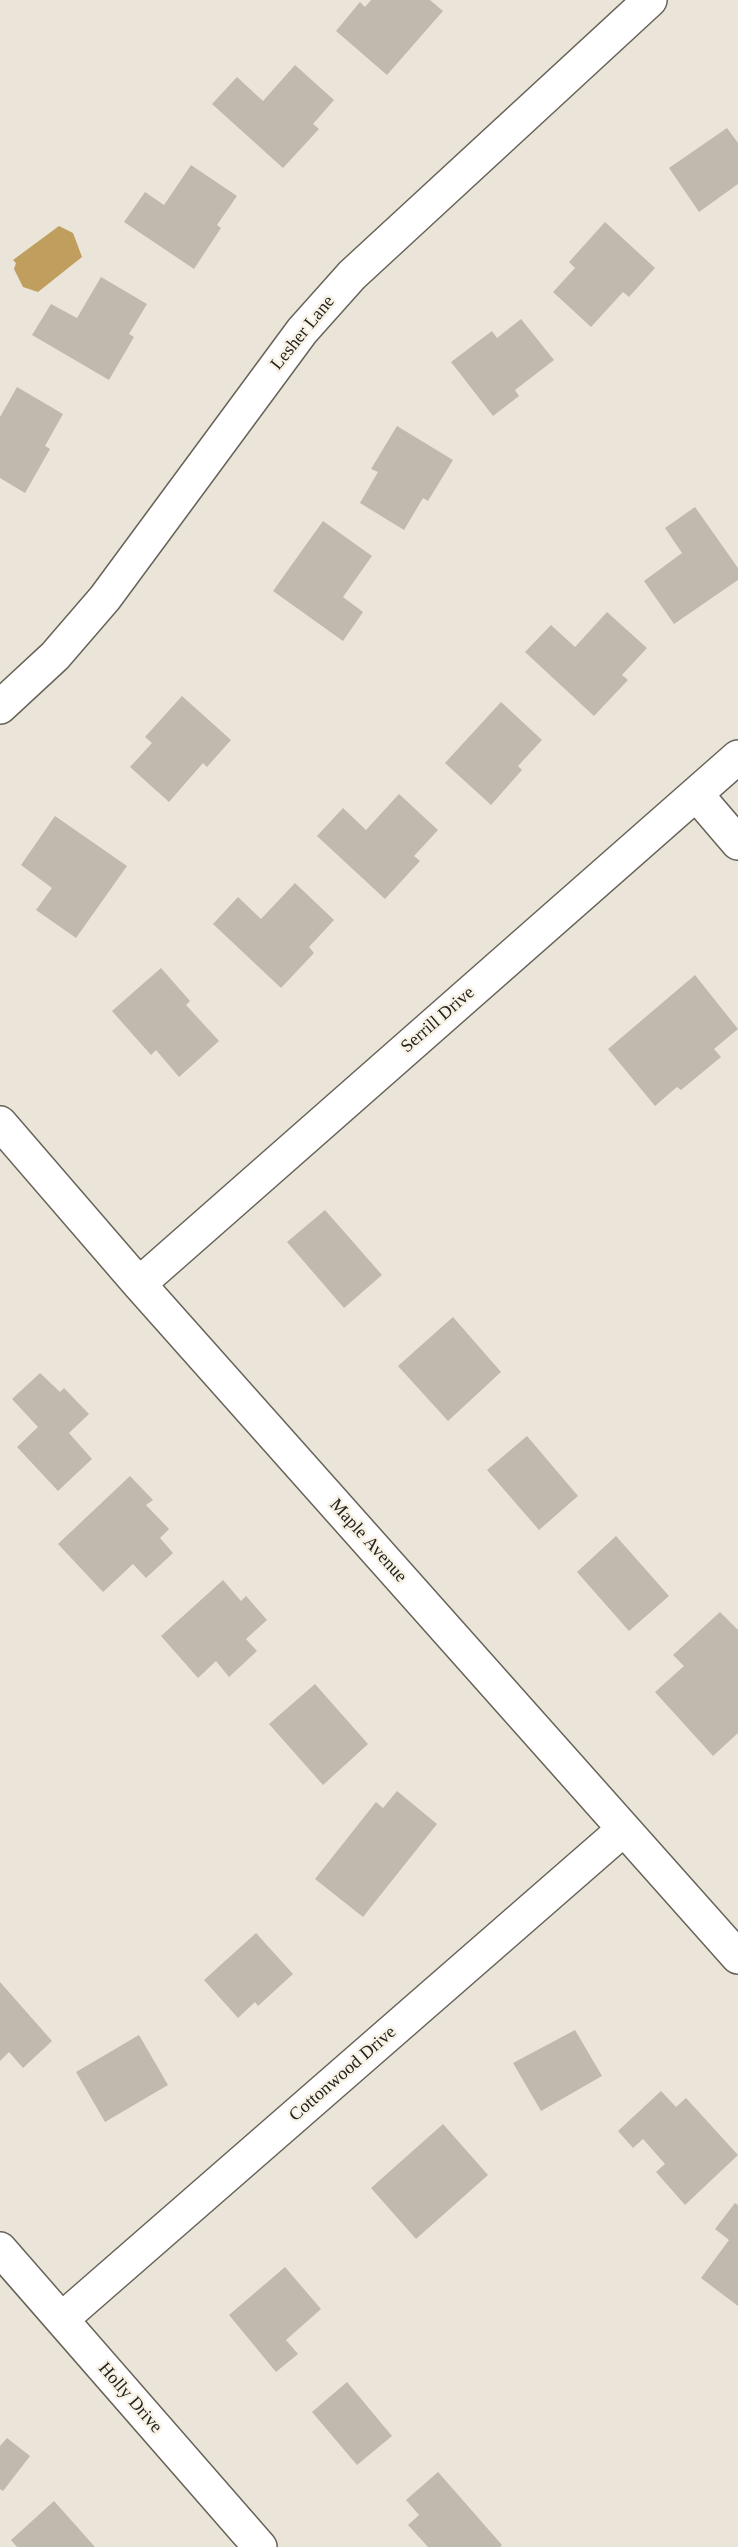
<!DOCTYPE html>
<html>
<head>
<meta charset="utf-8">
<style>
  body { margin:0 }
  canvas { display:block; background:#ebe4d9 }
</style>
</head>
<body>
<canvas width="738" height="2547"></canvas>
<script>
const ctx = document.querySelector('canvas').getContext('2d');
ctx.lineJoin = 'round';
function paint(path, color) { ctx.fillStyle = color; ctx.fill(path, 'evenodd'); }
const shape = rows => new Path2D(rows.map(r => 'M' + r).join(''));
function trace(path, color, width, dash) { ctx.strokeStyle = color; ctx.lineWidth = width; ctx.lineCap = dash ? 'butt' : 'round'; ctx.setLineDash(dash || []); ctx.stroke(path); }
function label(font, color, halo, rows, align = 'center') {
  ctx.font = font + ' Georgia,serif'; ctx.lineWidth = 5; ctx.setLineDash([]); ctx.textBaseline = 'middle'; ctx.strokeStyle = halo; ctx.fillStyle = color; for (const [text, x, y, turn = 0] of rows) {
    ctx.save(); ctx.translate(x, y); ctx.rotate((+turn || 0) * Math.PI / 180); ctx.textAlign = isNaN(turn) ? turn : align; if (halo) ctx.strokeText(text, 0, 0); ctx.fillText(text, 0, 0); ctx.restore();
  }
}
const water = shape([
  [59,226,73,233,82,257,38,292,23,287,14,269,16,263,13,260]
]);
const building = shape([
  [371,0,430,0,443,11,387,75,336,31,360,2,365,7],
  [295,65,334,100,313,124,319,129,283,168,212,104,237,77,263,101],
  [727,128,738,143,738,184,699,212,669,168],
  [191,165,237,196,217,225,221,228,194,269,124,222,145,192,164,205],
  [605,222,655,268,629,297,623,292,591,327,553,292,575,268,569,262],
  [101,277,147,304,129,334,134,337,109,380,32,335,51,304,77,318],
  [521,319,554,360,515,390,519,396,493,416,451,362,492,331,497,338],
  [17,387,63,414,45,446,50,449,25,493,0,478,0,417],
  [397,426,453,460,428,501,423,498,404,530,360,503,378,472,371,469],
  [695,507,738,568,738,580,674,624,644,581,682,553,665,528],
  [323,521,372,556,343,597,363,612,343,641,273,591],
  [607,612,647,648,622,675,628,680,594,716,525,652,551,625,575,647],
  [182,696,231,740,207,767,203,763,169,802,130,767,152,743,145,737],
  [501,702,542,740,518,766,522,770,491,805,445,763],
  [399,794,438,830,414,856,420,861,385,899,317,836,343,808,366,830],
  [55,816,127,866,76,938,36,910,52,888,21,865],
  [295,883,334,920,309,947,314,953,281,988,213,924,238,897,261,919],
  [161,968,190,1001,186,1005,219,1041,179,1077,156,1050,151,1055,112,1011],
  [695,975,738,1029,714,1049,721,1057,681,1090,677,1087,655,1106,608,1049],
  [325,1210,382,1275,344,1308,287,1242],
  [453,1317,501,1372,448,1421,398,1366],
  [40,1373,60,1392,64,1388,89,1414,69,1433,92,1459,58,1491,17,1447,38,1427,12,1399],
  [527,1436,578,1496,539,1530,487,1470],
  [130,1476,153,1500,146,1505,169,1529,160,1538,173,1553,146,1578,133,1564,103,1592,58,1544],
  [616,1536,669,1596,629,1631,577,1572],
  [223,1580,241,1601,246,1596,267,1620,246,1639,257,1651,229,1677,216,1661,198,1678,161,1636],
  [720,1612,738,1630,738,1733,713,1756,655,1692,684,1666,673,1655],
  [315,1684,368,1744,323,1785,269,1724],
  [397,1791,437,1824,363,1917,315,1879,376,1802,383,1808],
  [256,1933,293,1974,258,2006,255,2002,238,2018,204,1980],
  [0,1982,52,2041,23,2068,9,2052,0,2061],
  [575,2030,602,2076,541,2111,513,2063],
  [139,2035,168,2085,105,2122,76,2072],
  [661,2091,676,2107,686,2098,738,2155,685,2205,656,2172,665,2164,643,2139,633,2148,618,2131],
  [443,2124,488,2175,416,2239,371,2188],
  [735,2203,738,2205,738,2306,701,2278,729,2240,715,2229],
  [285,2267,321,2309,286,2340,298,2354,276,2372,229,2315],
  [347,2382,392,2436,357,2465,312,2412],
  [7,2438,30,2456,3,2491,0,2489,0,2446],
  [438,2472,502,2545,500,2547,428,2547,408,2525,419,2515,406,2500],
  [54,2501,95,2547,17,2547,11,2540]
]);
const minor = shape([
  [0,707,55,656,105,598,302,331,352,275,650,0],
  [696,794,738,843],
  [0,1123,139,1284,738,1957],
  [139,1284,738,757],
  [0,2249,260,2547],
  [62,2319,624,1829]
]);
const streetNames = [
  ["Lesher Lane",303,333,-51],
  ["Serrill Drive",438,1020,-41],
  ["Maple Avenue",368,1541,48],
  ["Cottonwood Drive",343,2074,-41],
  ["Holly Drive",130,2398,49]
];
paint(water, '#bf9e5e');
paint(building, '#c0b9ae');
trace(minor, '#686359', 36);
trace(minor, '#fff', 33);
label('18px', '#23211c', '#f8f2e6', streetNames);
</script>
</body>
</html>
